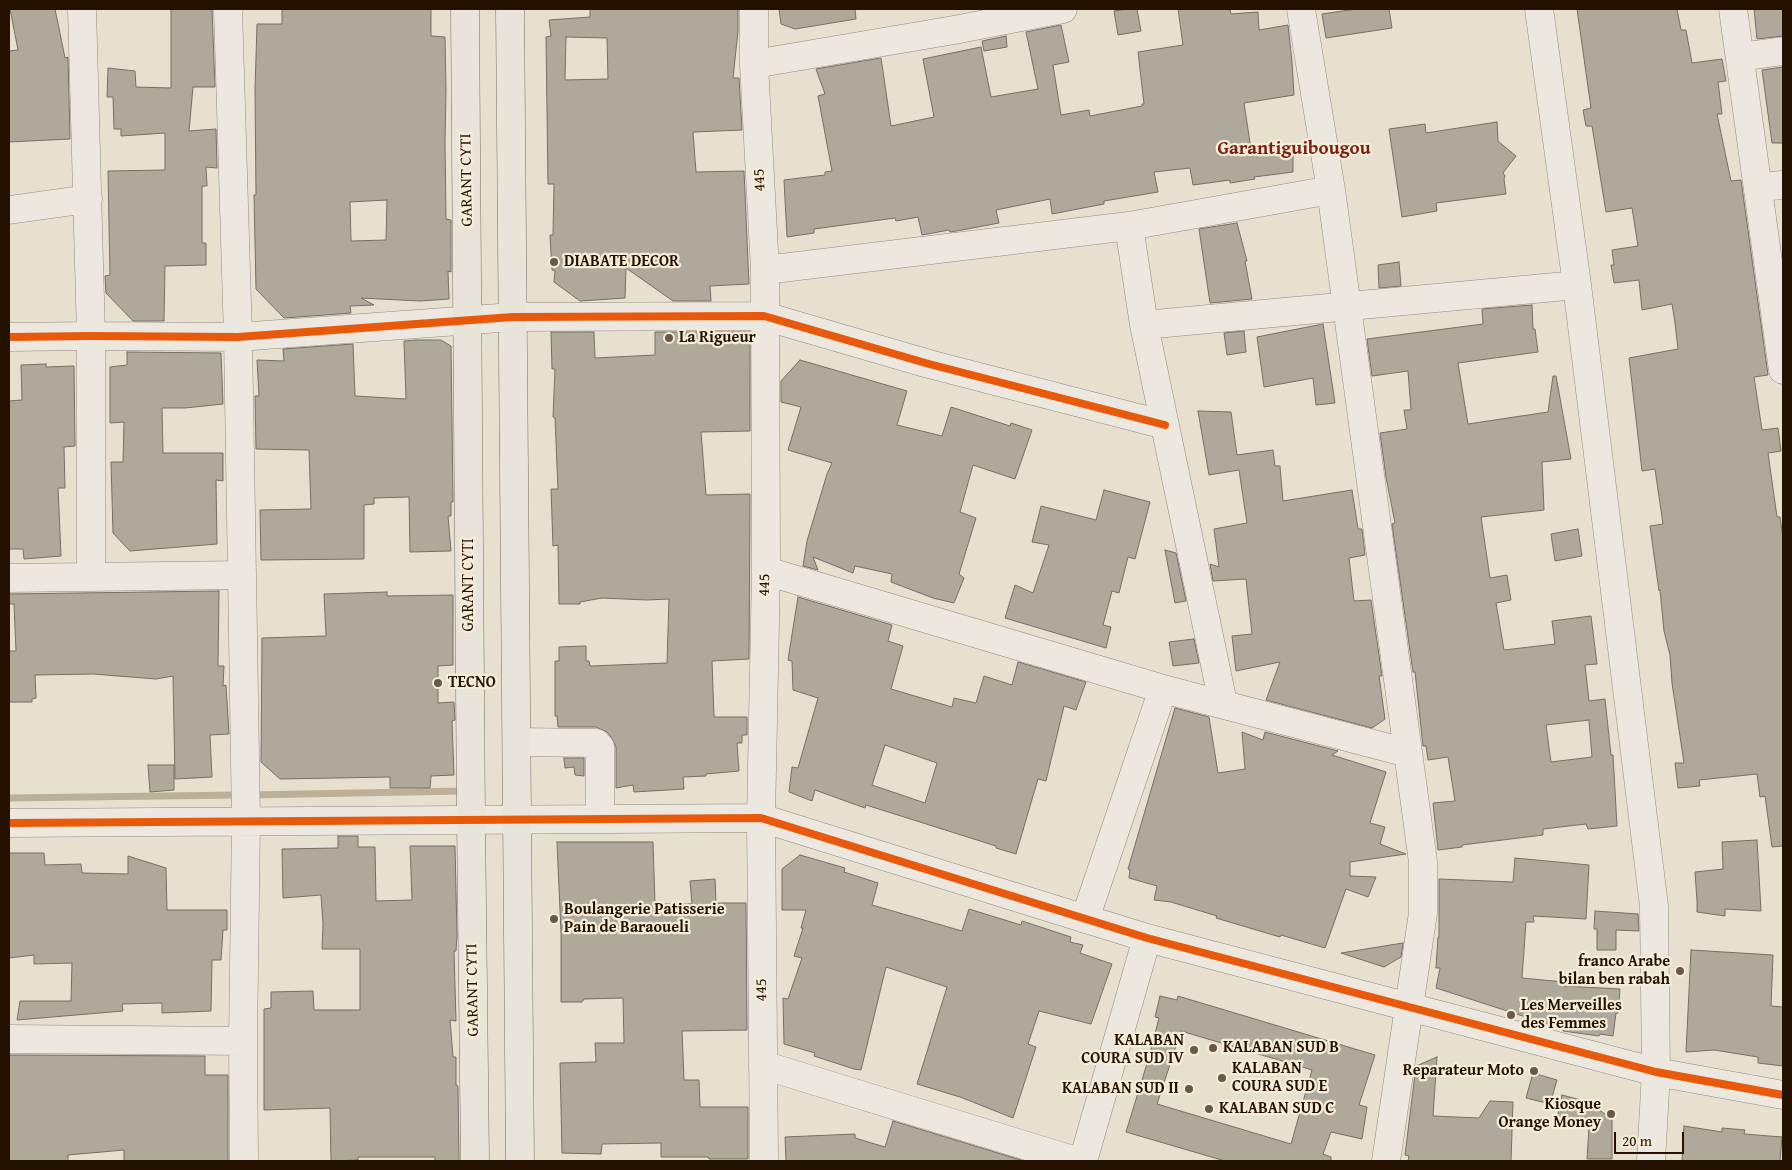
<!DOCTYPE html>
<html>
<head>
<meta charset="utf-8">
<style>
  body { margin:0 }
  #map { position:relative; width:1792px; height:1170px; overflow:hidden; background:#e7e0cf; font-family:"Gentium Book Plus",serif }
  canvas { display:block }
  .frame { position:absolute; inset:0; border:10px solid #241100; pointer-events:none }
  .scale { position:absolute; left:1614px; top:1132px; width:70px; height:22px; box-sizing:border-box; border:2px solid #241100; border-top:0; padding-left:6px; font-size:15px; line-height:18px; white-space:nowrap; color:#241100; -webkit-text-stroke:4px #f6edd9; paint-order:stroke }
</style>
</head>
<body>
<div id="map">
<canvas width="1792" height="1170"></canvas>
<div class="frame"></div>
<div class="scale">20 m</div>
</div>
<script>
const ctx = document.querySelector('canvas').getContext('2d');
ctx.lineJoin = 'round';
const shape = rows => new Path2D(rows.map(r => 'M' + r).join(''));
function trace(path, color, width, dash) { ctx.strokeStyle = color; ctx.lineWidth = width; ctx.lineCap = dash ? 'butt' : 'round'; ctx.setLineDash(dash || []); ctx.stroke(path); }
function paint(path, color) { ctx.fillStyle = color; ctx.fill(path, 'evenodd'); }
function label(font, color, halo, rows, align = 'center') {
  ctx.font = font + ' "Gentium Book Plus",serif'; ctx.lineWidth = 4.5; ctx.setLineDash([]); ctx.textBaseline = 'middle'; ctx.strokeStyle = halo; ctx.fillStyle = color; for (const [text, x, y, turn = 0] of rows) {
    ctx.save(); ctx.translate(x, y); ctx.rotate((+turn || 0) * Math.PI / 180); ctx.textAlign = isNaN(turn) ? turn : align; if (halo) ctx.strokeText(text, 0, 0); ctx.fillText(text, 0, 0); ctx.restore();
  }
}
const stream = shape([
  [250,795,462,791,462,787],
  [9,798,239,795]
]);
const building = shape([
  [10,9,55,9,65,58,68,57,70,139,9,142,9,51,18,50,10,9],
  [171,9,212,9,215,87,193,87,189,131,216,129,217,168,206,167,207,186,202,186,202,243,206,243,206,265,165,266,164,321,133,321,106,293,105,276,110,275,108,171,165,170,165,133,121,136,121,129,114,129,113,97,107,97,108,68,135,71,136,87,171,88,171,9],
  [282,9,431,9,431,36,445,37,446,90,445,142,446,219,451,220,451,272,448,271,449,299,420,301,361,298,374,305,350,306,351,313,284,318,256,289,254,195,256,195,255,89,257,24,282,24,282,9],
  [387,200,386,240,351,241,350,202,387,200],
  [590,9,738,9,738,31,733,78,739,78,742,130,693,132,696,172,744,171,749,284,710,286,711,301,673,301,626,268,625,298,580,301,554,282,555,271,552,270,550,235,553,235,554,184,548,184,546,37,551,36,549,20,590,17,590,9],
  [566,37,607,38,608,79,565,80,566,37],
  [779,9,855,9,856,19,795,29,781,24,779,9],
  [1128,9,1137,9,1141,31,1118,35,1114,11,1128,9],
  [1178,9,1230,9,1231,14,1258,12,1259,30,1288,25,1292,62,1294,95,1244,103,1252,156,1293,151,1293,172,1254,177,1255,179,1230,183,1230,180,1193,185,1190,168,1154,172,1158,192,1104,201,1104,204,1052,214,1050,199,996,210,999,223,962,230,950,232,949,230,922,235,918,217,896,221,895,218,814,229,814,233,787,237,784,180,825,175,825,172,832,171,818,96,825,94,816,69,881,58,891,126,934,117,923,59,981,47,991,97,1038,89,1026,32,1061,25,1069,62,1053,65,1061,115,1089,110,1090,116,1142,106,1142,104,1144,104,1138,52,1183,45,1178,9],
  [1356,9,1389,9,1392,28,1326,38,1322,14,1356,9],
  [1577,9,1677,9,1681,30,1686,30,1692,63,1722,59,1726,81,1718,82,1722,114,1717,114,1731,181,1741,180,1768,375,1754,377,1762,430,1778,428,1781,451,1768,453,1777,517,1780,517,1783,537,1783,846,1772,847,1765,796,1760,797,1757,774,1699,780,1700,786,1678,788,1675,763,1684,763,1672,683,1670,655,1664,631,1660,590,1659,591,1650,526,1663,524,1655,469,1642,471,1629,358,1678,349,1675,323,1672,304,1642,310,1639,280,1614,283,1611,265,1614,265,1612,250,1638,246,1632,208,1606,212,1592,126,1586,126,1583,110,1591,108,1577,9],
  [1754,9,1783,9,1783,36,1757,39,1754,9],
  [1006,36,1007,47,984,51,982,41,1006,36],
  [1783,67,1783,143,1772,143,1762,70,1783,67],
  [1497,122,1498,141,1516,156,1503,173,1505,176,1504,179,1506,194,1436,203,1437,211,1402,217,1389,129,1425,124,1426,133,1497,122],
  [1237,223,1247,261,1245,261,1252,299,1210,303,1199,229,1237,223],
  [1399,262,1401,286,1379,288,1378,265,1399,262],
  [1532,305,1533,329,1535,329,1538,352,1458,363,1468,424,1548,412,1553,376,1556,376,1571,459,1542,462,1544,510,1481,517,1490,578,1507,575,1511,600,1496,603,1504,650,1555,644,1552,621,1591,616,1597,664,1585,665,1589,701,1605,699,1611,755,1613,755,1617,826,1588,829,1586,824,1543,829,1543,835,1462,845,1462,847,1438,850,1433,803,1455,801,1448,757,1428,760,1426,746,1423,746,1415,672,1413,672,1392,524,1395,523,1386,477,1380,433,1407,429,1404,410,1411,410,1408,371,1372,376,1367,339,1483,324,1482,309,1532,305],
  [1589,720,1592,757,1551,762,1546,725,1589,720],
  [1323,324,1335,403,1316,405,1313,378,1264,387,1257,337,1323,324],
  [1244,331,1246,352,1227,355,1224,333,1244,331],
  [551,332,594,332,595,358,655,355,655,332,750,332,750,431,701,432,706,495,750,494,749,659,712,661,714,717,747,717,747,735,742,735,742,743,737,743,739,771,706,774,706,776,683,777,684,789,634,792,633,785,616,788,616,747,611,737,607,732,596,727,558,727,557,716,555,716,555,661,559,661,559,647,586,646,586,661,589,661,590,666,667,663,669,599,647,600,602,598,580,602,580,604,559,604,558,545,553,546,551,489,558,489,555,418,553,417,555,369,552,369,551,332],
  [416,340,441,340,451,346,453,502,451,502,451,516,448,516,451,551,410,552,409,497,374,498,374,504,364,505,364,559,261,560,260,510,311,509,309,450,256,449,255,396,259,396,257,360,284,361,283,349,353,344,355,396,406,399,404,341,416,340],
  [127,352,221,353,223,404,185,408,162,408,163,453,223,453,223,481,216,480,217,544,130,551,113,533,111,462,123,462,124,422,110,423,110,367,127,365,127,352],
  [800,360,907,391,897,425,942,436,951,407,1010,426,1011,423,1032,430,1015,479,973,465,960,512,976,518,959,574,964,578,954,603,933,598,891,582,892,574,855,566,853,573,813,557,818,570,803,566,807,541,827,474,832,463,788,450,801,407,781,402,781,381,800,360],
  [46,364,46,367,74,366,75,446,64,447,65,488,58,488,61,556,24,559,23,549,9,549,9,401,22,400,21,365,46,364],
  [1198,411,1231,412,1237,455,1273,450,1275,466,1280,466,1283,501,1352,490,1358,529,1362,529,1365,555,1349,558,1354,601,1371,600,1382,676,1379,676,1385,719,1372,728,1266,700,1280,662,1236,671,1232,636,1252,634,1246,579,1213,581,1210,564,1219,567,1214,529,1247,523,1239,470,1209,475,1198,411],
  [1104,490,1150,502,1135,559,1128,557,1119,593,1112,591,1103,625,1111,627,1106,648,1005,618,1015,585,1033,593,1049,545,1032,542,1041,506,1096,520,1104,490],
  [1578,529,1582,556,1555,561,1551,534,1578,529],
  [1165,550,1176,553,1186,601,1175,603,1165,550],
  [219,591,218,666,224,666,223,686,226,685,229,734,210,735,212,777,175,779,173,676,156,679,93,674,35,675,36,698,32,699,32,702,9,702,9,651,16,651,14,604,9,604,9,594,219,591],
  [387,592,387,596,453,595,453,665,438,666,438,703,454,702,455,720,452,721,454,775,431,776,430,788,390,788,390,777,280,779,261,762,262,638,326,636,324,594,387,592],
  [798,597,892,625,888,641,903,646,891,689,952,707,954,698,976,703,984,676,1012,685,1018,662,1086,682,1076,710,1064,706,1046,781,1038,779,1016,854,996,848,996,846,866,805,865,808,815,790,812,801,789,792,792,767,798,768,818,698,793,690,792,661,788,660,798,597],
  [885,745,937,763,925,803,872,785,885,745],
  [1194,639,1199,663,1173,666,1169,642,1194,639],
  [1175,708,1209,717,1218,773,1245,769,1242,732,1263,740,1265,732,1338,751,1332,755,1386,772,1370,823,1385,827,1380,844,1406,854,1350,862,1350,876,1376,877,1368,897,1346,889,1325,948,1281,935,1280,937,1216,918,1217,916,1171,902,1154,900,1157,886,1129,878,1130,870,1128,869,1175,708],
  [564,758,584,758,584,776,575,775,574,767,565,768,564,758],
  [148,765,174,765,174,790,150,792,148,765],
  [338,836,358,836,358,847,375,847,376,901,412,900,410,846,455,846,457,936,456,951,454,951,456,1021,450,1020,453,1057,456,1057,456,1085,458,1086,459,1161,435,1161,435,1157,358,1157,358,1160,331,1161,330,1108,264,1110,264,1009,271,1008,271,992,313,991,314,1010,360,1010,360,949,322,949,323,924,321,895,283,898,282,849,338,848,338,836],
  [1757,840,1761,911,1725,909,1725,916,1697,912,1697,901,1695,872,1723,869,1722,842,1757,840],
  [557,842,653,842,655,904,692,904,690,881,715,879,716,903,746,903,747,1030,682,1031,684,1080,699,1080,700,1107,748,1107,748,1159,709,1159,708,1157,661,1157,661,1143,602,1144,601,1154,562,1153,560,1063,596,1062,595,1043,624,1043,623,998,584,999,582,1002,561,1002,561,933,557,842],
  [9,853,44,853,45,865,81,864,82,873,128,874,128,856,166,868,167,910,227,910,227,930,223,930,221,960,212,960,211,1011,162,1013,162,1003,122,1004,123,1011,17,1020,20,1001,71,1001,72,963,34,964,34,955,9,958,9,853],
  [800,855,845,868,844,872,878,883,872,905,962,931,969,909,1021,925,1022,921,1071,937,1070,942,1083,945,1080,953,1112,964,1091,1024,1039,1011,1028,1044,1036,1047,1013,1118,960,1097,917,1084,947,987,886,967,861,1070,854,1069,814,1056,815,1053,784,1044,783,998,788,999,802,958,794,956,803,928,801,928,806,910,782,910,782,869,800,855],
  [1515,858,1589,865,1586,919,1533,916,1534,922,1526,922,1522,978,1564,982,1564,986,1620,989,1618,1013,1616,1013,1613,1036,1600,1034,1599,1036,1563,1031,1563,1029,1436,988,1440,968,1436,968,1438,937,1439,937,1439,879,1513,882,1515,858],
  [1595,911,1638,914,1639,931,1616,930,1616,950,1597,950,1597,929,1594,929,1595,911],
  [1403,943,1401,957,1384,967,1341,953,1403,943],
  [1691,950,1773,955,1771,1006,1783,1007,1783,1066,1758,1063,1758,1057,1714,1050,1686,1052,1691,950],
  [1160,996,1177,1000,1178,996,1375,1055,1359,1105,1367,1107,1362,1139,1331,1132,1323,1154,1331,1157,1331,1161,1225,1161,1126,1132,1149,1057,1159,1018,1155,1017,1160,996],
  [1181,1031,1312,1070,1291,1144,1157,1104,1181,1031],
  [9,1055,205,1056,205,1075,228,1075,228,1161,124,1161,124,1150,68,1155,68,1161,9,1161,9,1055],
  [1437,1057,1433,1116,1479,1118,1490,1101,1513,1102,1511,1161,1408,1161,1409,1156,1405,1155,1416,1066,1437,1057],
  [1533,1073,1557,1080,1550,1104,1526,1098,1533,1073],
  [1562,1095,1596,1104,1595,1107,1612,1119,1612,1159,1587,1159,1589,1128,1557,1119,1562,1095],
  [893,1121,1024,1161,786,1161,785,1137,855,1134,855,1138,885,1147,893,1121],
  [1684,1126,1722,1132,1722,1128,1745,1130,1744,1134,1782,1137,1780,1161,1682,1161,1684,1126]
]);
const minor = shape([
  [82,9,91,336,91,577],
  [228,9,238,337,242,575,246,821,243,1041,244,1161],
  [754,9,754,64,765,270,766,571,761,818,764,1161],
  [1301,9,1331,190,1423,862,1423,913,1386,1161],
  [1539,9,1577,285,1654,906,1656,1072,1651,1161],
  [1733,9,1783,370],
  [1740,57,1783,51],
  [754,64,954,30,1063,9],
  [1758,187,1783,185],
  [9,210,88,199],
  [1129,226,1144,325,1223,703],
  [765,270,1129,226,1331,190],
  [1144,325,1577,285],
  [9,337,91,336,238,337,513,317,764,316,929,364,1165,425],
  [766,571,1163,689,1408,753],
  [9,578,242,575],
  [517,742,596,743,600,747,600,819],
  [9,823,761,818,1147,938,1656,1072,1783,1095],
  [1085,919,1163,689],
  [9,1039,243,1041],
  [763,1065,1076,1161],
  [1083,1161,1147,938]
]);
const major = shape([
  [465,9,471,820,475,1161],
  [510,9,520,1161]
]);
const cycleway = shape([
  [9,337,91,336,238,337,513,317,764,316,929,364,1165,425],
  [9,823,761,818,1147,938,1656,1072,1783,1095]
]);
const markers = [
  [554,262,5,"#685948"],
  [669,338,5,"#685948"],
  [438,683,5,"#685948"],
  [554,919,5,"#685948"],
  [1680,971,5,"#685948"],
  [1511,1015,5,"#685948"],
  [1213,1048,5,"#685948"],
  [1194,1050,5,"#685948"],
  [1534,1071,5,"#685948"],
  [1222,1078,5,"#685948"],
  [1189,1089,5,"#685948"],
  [1209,1109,5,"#685948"],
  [1611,1114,5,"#685948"]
];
const streetNames = [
  ["GARANT CYTI",467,180,-91],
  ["445",760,180,-93],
  ["GARANT CYTI",469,585,-90],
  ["445",765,585,-89],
  ["GARANT CYTI",473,990,-91],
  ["445",762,990,-91]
];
const poiNames = [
  ["DIABATE DECOR",564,262],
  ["La Rigueur",679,338],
  ["TECNO",448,683],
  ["Boulangerie Patisserie",564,910],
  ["Pain de Baraoueli",564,928],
  ["franco Arabe",1670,962,"right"],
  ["bilan ben rabah",1670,980,"right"],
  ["Les Merveilles",1521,1006],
  ["des Femmes",1521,1024],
  ["KALABAN",1184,1041,"right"],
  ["COURA SUD IV",1184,1059,"right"],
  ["KALABAN SUD B",1223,1048],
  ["KALABAN",1232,1069],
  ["COURA SUD E",1232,1087],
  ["Reparateur Moto",1524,1071,"right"],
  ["KALABAN SUD II",1179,1089,"right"],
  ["Kiosque",1601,1105,"right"],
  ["Orange Money",1601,1123,"right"],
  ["KALABAN SUD C",1219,1109]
];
const quarterNames = [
  ["Garantiguibougou",1294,149]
];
trace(stream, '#bdb099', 7);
paint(building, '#afa99c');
trace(building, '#756f64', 1);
trace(minor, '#918b7f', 29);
trace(major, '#756f64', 29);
trace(minor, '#ece8df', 28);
trace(major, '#e9e4da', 28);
trace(cycleway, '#e8590c', 8);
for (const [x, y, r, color] of markers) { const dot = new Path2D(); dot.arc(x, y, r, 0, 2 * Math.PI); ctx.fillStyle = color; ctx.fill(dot); trace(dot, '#f6edd9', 2); }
label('16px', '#241100', '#f6edd9', streetNames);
label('bold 16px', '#241100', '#f6edd9', poiNames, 'left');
label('bold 19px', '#7a1f14', '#f6edd9', quarterNames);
</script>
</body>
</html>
